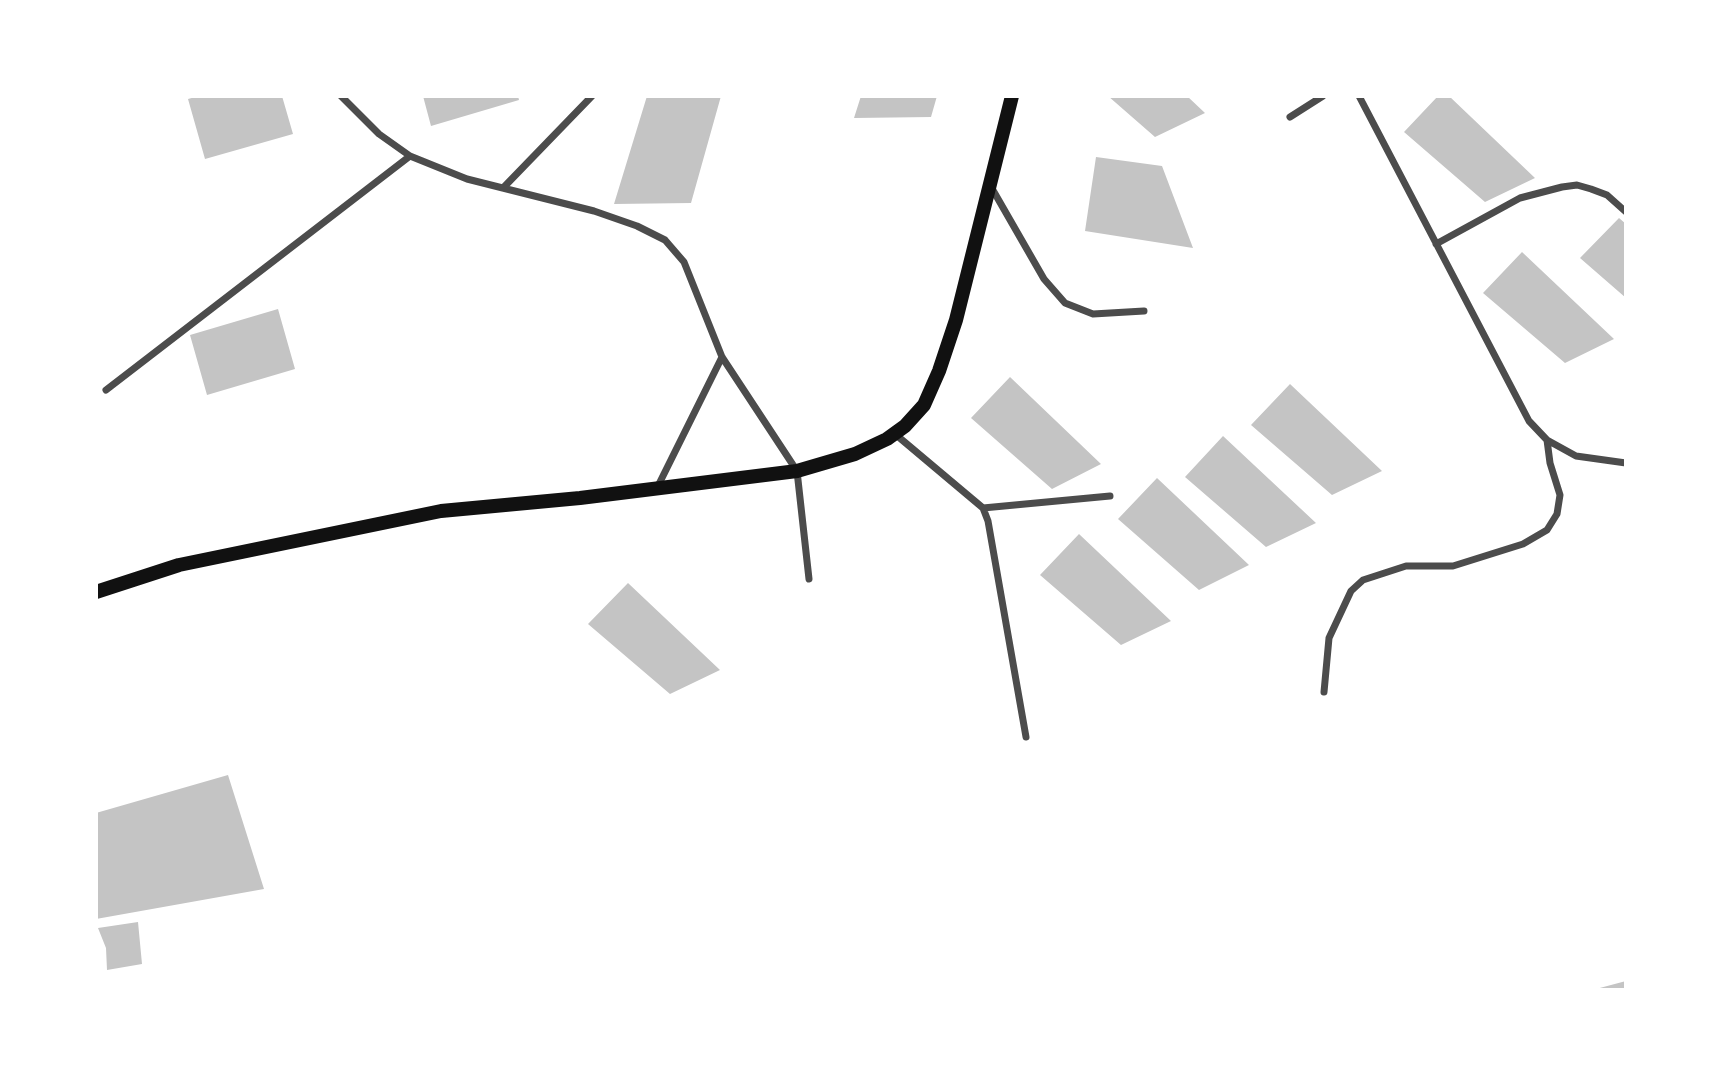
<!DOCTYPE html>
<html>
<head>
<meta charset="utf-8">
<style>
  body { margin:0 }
  #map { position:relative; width:1722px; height:1086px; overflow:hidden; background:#fff; font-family:"Alegreya Sans",sans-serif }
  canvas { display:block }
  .frame { position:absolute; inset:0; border:98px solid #fff; pointer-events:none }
</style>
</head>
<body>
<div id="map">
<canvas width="1722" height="1086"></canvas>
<div class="frame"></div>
</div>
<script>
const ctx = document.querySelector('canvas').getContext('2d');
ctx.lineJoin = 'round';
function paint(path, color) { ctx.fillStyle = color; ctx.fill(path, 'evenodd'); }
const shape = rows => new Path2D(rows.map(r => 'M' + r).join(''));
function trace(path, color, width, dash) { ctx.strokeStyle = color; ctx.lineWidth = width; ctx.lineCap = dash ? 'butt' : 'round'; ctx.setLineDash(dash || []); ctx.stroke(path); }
const building = shape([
  [199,96,282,96,293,134,205,159,188,99],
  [423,96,518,96,519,100,431,126],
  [647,96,721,96,691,203,614,204],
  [861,96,937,96,931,117,854,118],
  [1108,96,1187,96,1205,113,1155,137],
  [1438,96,1449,96,1535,178,1485,202,1404,132],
  [1096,157,1162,166,1193,248,1085,231],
  [1619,218,1626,224,1626,298,1580,258],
  [1522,252,1614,339,1565,363,1483,293],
  [278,309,295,369,207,395,190,335],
  [1010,377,1101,464,1052,489,971,418],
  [1290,384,1382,471,1332,495,1251,425],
  [1223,436,1316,523,1266,547,1185,477],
  [1157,478,1249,565,1199,590,1118,519],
  [1079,534,1171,621,1121,645,1040,575],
  [628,583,720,670,670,694,588,624],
  [228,775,264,889,96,919,96,813],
  [138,922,142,964,107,970,106,948,98,928],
  [1626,981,1626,990,1596,990,1596,989]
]);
const minor = shape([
  [341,96,379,134,410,156,467,179,594,211,637,226,665,240,684,262,722,357,797,471,809,579],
  [1359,96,1529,421,1547,440,1576,456,1626,463],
  [1290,117,1323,96],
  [990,185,1044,279,1065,303,1093,314,1144,311],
  [503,188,592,96],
  [1436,244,1520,198,1562,187,1577,185,1591,189,1607,195,1626,212],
  [106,390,410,156],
  [895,434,983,508,988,521,1026,737],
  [657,488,722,357],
  [983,508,1110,496],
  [1324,692,1329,638,1351,591,1363,580,1406,566,1453,566,1523,544,1547,530,1557,514,1560,495,1550,463,1547,440]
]);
const secondary = shape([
  [96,592,179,565,441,511,580,498,797,471,855,454,887,439,905,426,924,405,939,371,956,320,1012,96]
]);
paint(building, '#c4c4c4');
trace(minor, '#4c4c4c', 7);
trace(secondary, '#111', 14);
</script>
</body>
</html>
